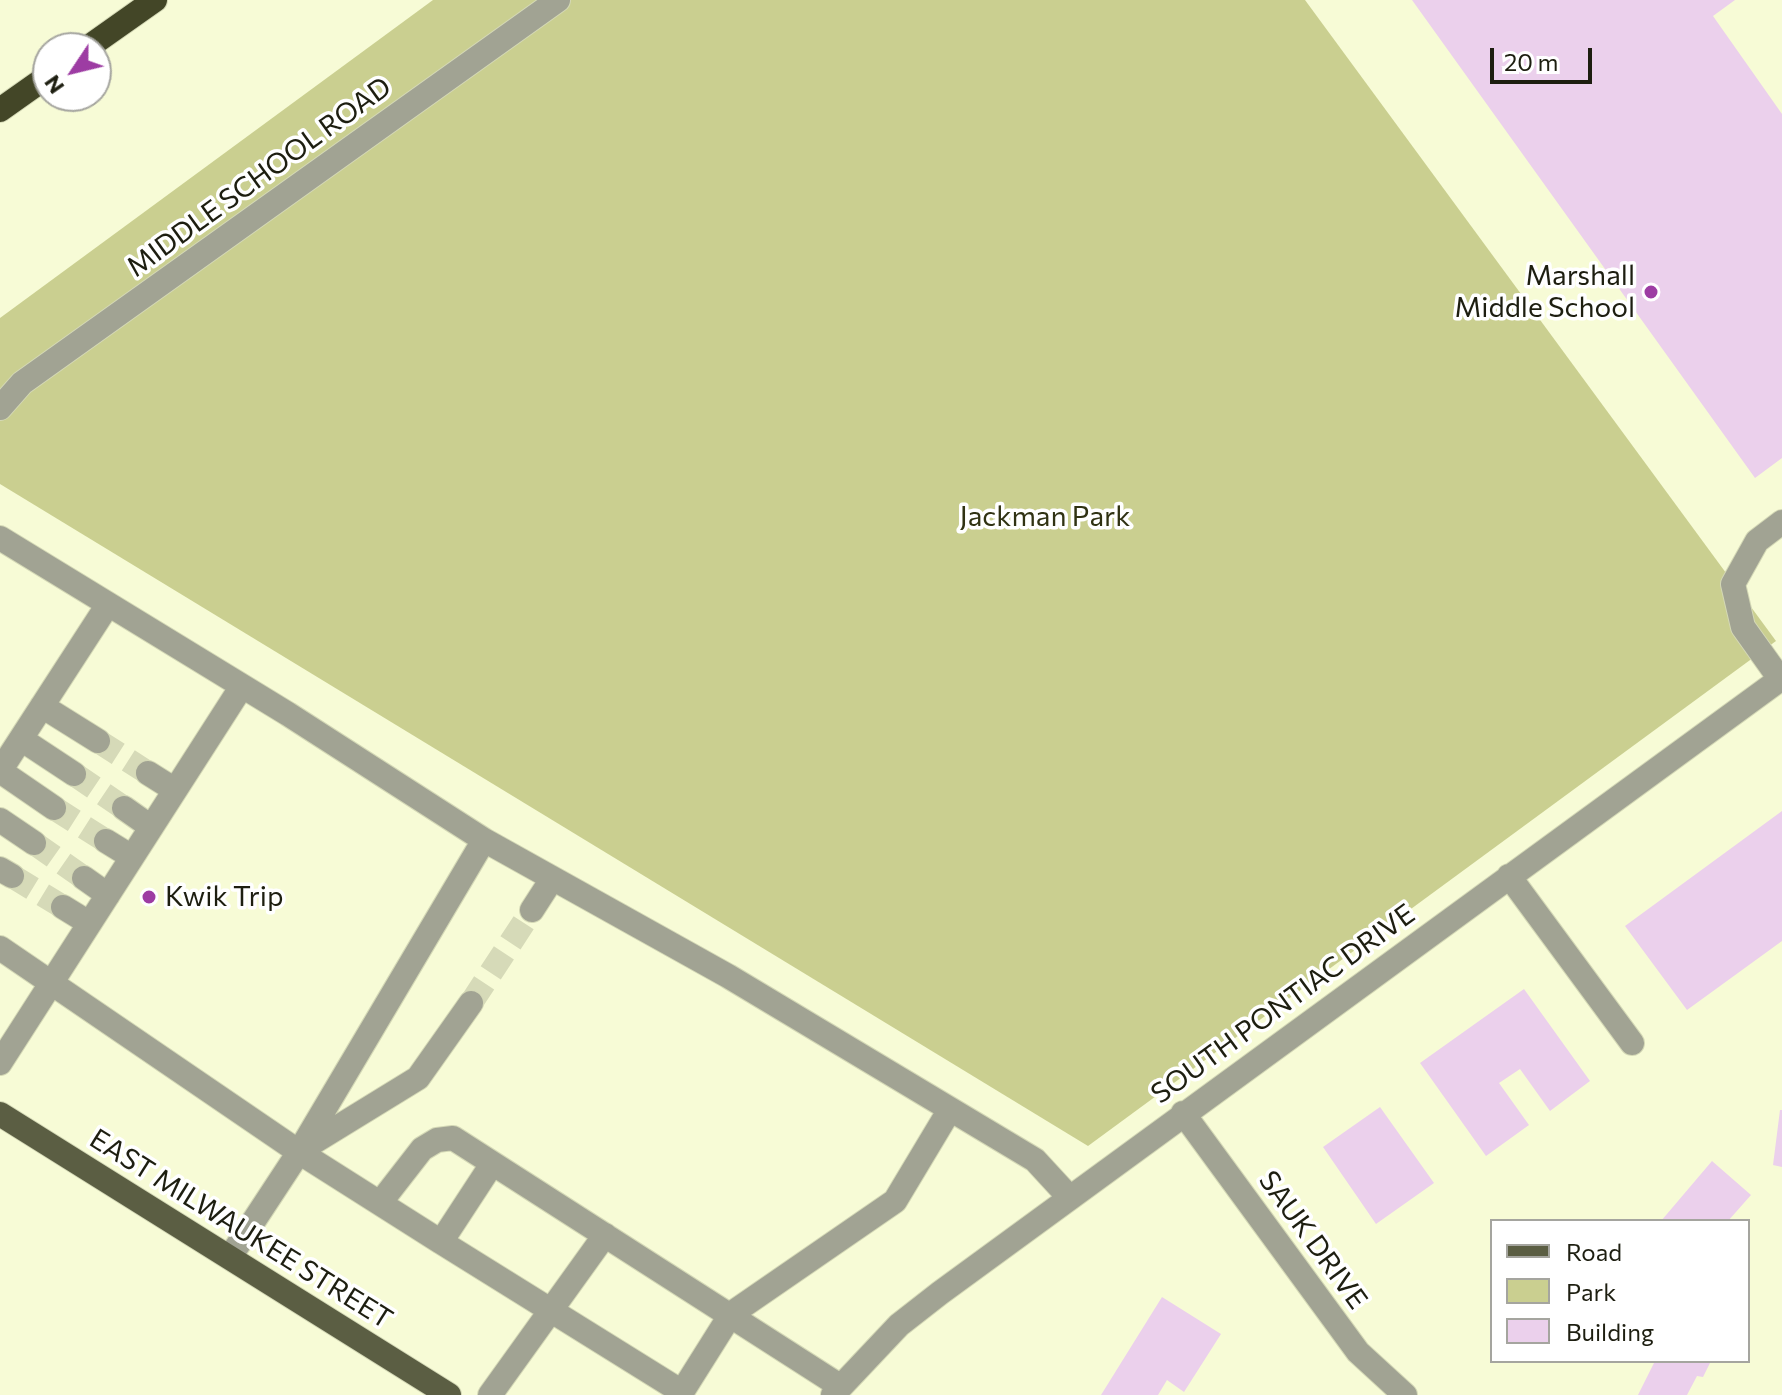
<!DOCTYPE html>
<html>
<head>
<meta charset="utf-8">
<style>
  body { margin:0 }
  #map { position:relative; width:1782px; height:1395px; overflow:hidden; background:#f7fbd6; font-family:Commissioner,sans-serif }
  canvas { display:block }
  .legend { position:absolute; left:1490px; top:1219px; width:260px; height:144px; box-sizing:border-box; background:#fff; border:2px solid #a5a59f; margin:0; padding:10px 14px; list-style:none; font-size:24px; color:#1d1e10 }
  .legend li { display:flex; align-items:center; gap:16px; height:40px }
  .legend b { width:40px; border:2px solid #a5a59f }
  .north { position:absolute; left:32px; top:32px; width:80px; height:80px; box-sizing:border-box; background:#fff; border:2px solid #a5a59f; border-radius:50%; rotate:235deg; font-size:22px; font-weight:700; line-height:32px; text-align:center; color:#1d1e10 }
  .north::after { content:''; display:block; margin:auto; width:28px; height:36px; background:#9d3ca3; clip-path:polygon(50% 0,100% 100%,50% 72%,0 100%) }
  .scale { position:absolute; left:1490px; top:48px; width:102px; height:36px; box-sizing:border-box; border:4px solid #1d1e10; border-top:0; padding-left:10px; font-size:24px; line-height:28px; white-space:nowrap; color:#1d1e10; -webkit-text-stroke:6px #fff; paint-order:stroke }
</style>
</head>
<body>
<div id="map">
<canvas width="1782" height="1395"></canvas>
<ul class="legend">
<li><b style="height:10px;background:#5b5e43"></b>Road</li>
<li><b style="height:22px;background:#cacf90"></b>Park</li>
<li><b style="height:22px;background:#ebd0ec"></b>Building</li>
</ul>
<div class="north">N</div>
<div class="scale">20 m</div>
</div>
<script>
const ctx = document.querySelector('canvas').getContext('2d');
ctx.lineJoin = 'round';
function paint(path, color) { ctx.fillStyle = color; ctx.fill(path, 'evenodd'); }
const shape = rows => new Path2D(rows.map(r => 'M' + r).join(''));
function trace(path, color, width, dash) { ctx.strokeStyle = color; ctx.lineWidth = width; ctx.lineCap = dash ? 'butt' : 'round'; ctx.setLineDash(dash || []); ctx.stroke(path); }
function label(font, color, halo, rows, align = 'center') {
  ctx.font = font + ' Commissioner,sans-serif'; ctx.lineWidth = 7; ctx.setLineDash([]); ctx.textBaseline = 'middle'; ctx.strokeStyle = halo; ctx.fillStyle = color; for (const [text, x, y, turn = 0] of rows) {
    ctx.save(); ctx.translate(x, y); ctx.rotate((+turn || 0) * Math.PI / 180); ctx.textAlign = isNaN(turn) ? turn : align; if (halo) ctx.strokeText(text, 0, 0); ctx.fillText(text, 0, 0); ctx.restore();
  }
}
const green = shape([
  [433,0,1305,0,1776,641,1088,1146,0,484,0,318]
]);
const building = shape([
  [1412,0,1735,0,1713,16,1782,114,1782,458,1755,478],
  [1782,811,1782,941,1687,1010,1625,926],
  [1524,989,1590,1081,1550,1111,1520,1069,1499,1083,1529,1125,1486,1156,1420,1063],
  [1380,1107,1434,1183,1376,1224,1323,1147],
  [1780,1110,1782,1110,1782,1167,1773,1165],
  [1712,1161,1751,1195,1728,1221,1661,1221],
  [1162,1297,1221,1334,1184,1392,1167,1380,1158,1395,1101,1395],
  [1655,1361,1711,1361,1703,1377,1697,1376,1687,1395,1638,1395]
]);
const minorTunnel = shape([
  [98,741,148,773],
  [74,774,124,808],
  [54,808,106,841],
  [34,843,84,878],
  [12,876,63,907],
  [471,1003,532,910]
]);
const minor = shape([
  [0,408,22,383,558,0],
  [0,538,288,714,484,840,728,976,1035,1160,1070,1198],
  [1780,679,1743,627,1733,584,1757,541,1782,522],
  [42,706,98,741],
  [21,739,74,774],
  [0,771,107,606],
  [0,771,54,808],
  [148,773,175,790],
  [124,808,151,827],
  [0,820,34,843],
  [106,841,132,857],
  [0,869,12,876],
  [1509,876,1632,1043],
  [84,878,108,895],
  [63,907,89,923],
  [532,910,552,879],
  [0,948,299,1152,441,1242],
  [0,1063,242,686],
  [1183,1113,1358,1352,1405,1395],
  [304,1148,418,1078,471,1003],
  [492,1164,441,1242,682,1392,731,1314,895,1201,949,1111],
  [380,1203,422,1149,437,1140,453,1138,840,1386],
  [230,1257,299,1152,484,840],
  [490,1395,605,1235],
  [833,1395,899,1325,940,1293,1782,678]
]);
const major = shape([
  [0,1114,449,1395]
]);
const highway = shape([
  [87,48,155,0],
  [0,110,48,76]
]);
const markers = [
  [1651,292,8,"#9d3ca3"],
  [149,897,8,"#9d3ca3"]
];
const streetNames = [
  ["MIDDLE SCHOOL ROAD",259,177,-36],
  ["SOUTH PONTIAC DRIVE",1283,1004,-36],
  ["EAST MILWAUKEE STREET",241,1229,32],
  ["SAUK DRIVE",1313,1240,54]
];
const poiNames = [
  ["Marshall",1635,276],
  ["Middle School",1635,308],
  ["Kwik Trip",165,897,"left"]
];
const parkNames = [
  ["Jackman Park",1045,517]
];
paint(green, '#cacf90');
paint(building, '#ebd0ec');
trace(minorTunnel, '#d6dab8', 24, [24, 12]);
trace(minor, '#d4d8b6', 26);
trace(major, '#d4d8b6', 26);
trace(highway, '#d4d8b6', 26);
trace(minor, '#a1a393', 24);
trace(major, '#5b5e43', 24);
trace(highway, '#434627', 24);
for (const [x, y, r, color] of markers) { const dot = new Path2D(); dot.arc(x, y, r, 0, 2 * Math.PI); ctx.fillStyle = color; ctx.fill(dot); trace(dot, '#fff', 3); }
label('28px', '#1d1e10', '#fff', streetNames);
label('28px', '#1d1e10', '#fff', poiNames, 'right');
label('28px', '#303213', '#fff', parkNames);
</script>
</body>
</html>
